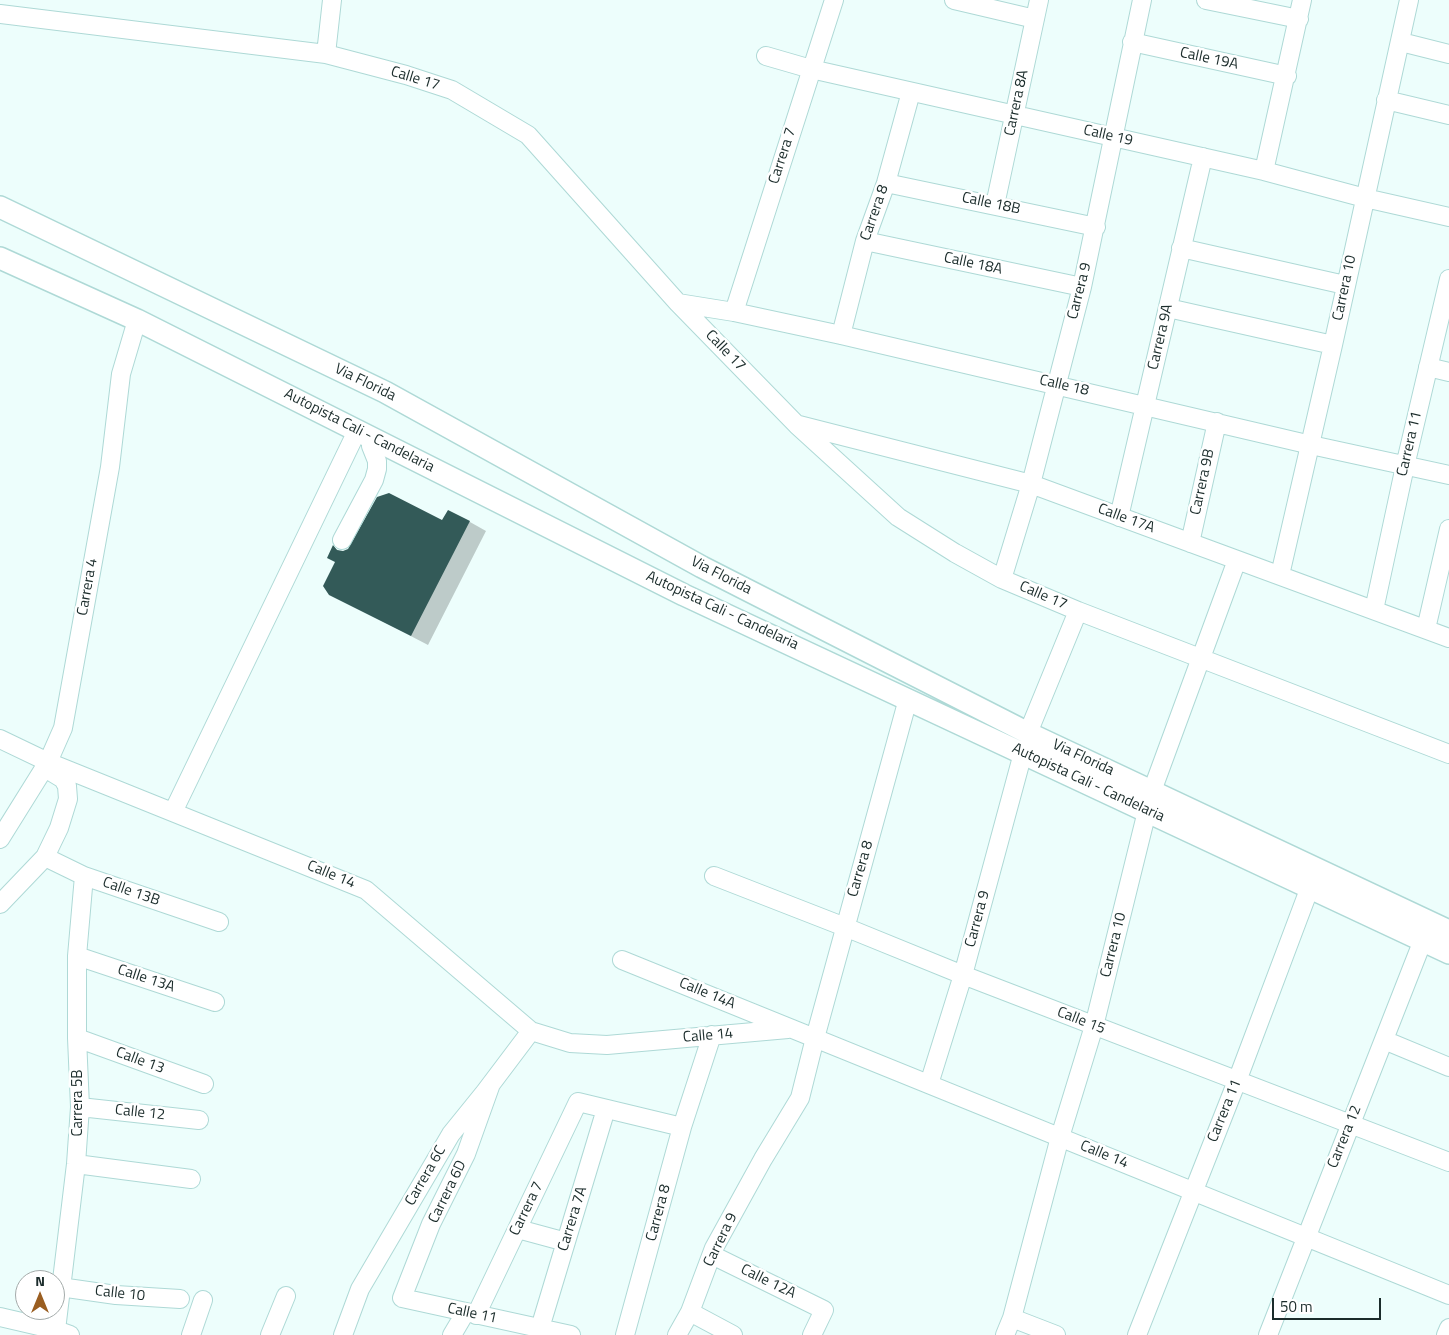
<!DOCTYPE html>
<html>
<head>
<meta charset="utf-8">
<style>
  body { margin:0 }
  #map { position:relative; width:1449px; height:1335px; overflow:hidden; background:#edfefc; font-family:"Titillium Web",sans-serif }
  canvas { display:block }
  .north { position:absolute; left:15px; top:1270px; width:50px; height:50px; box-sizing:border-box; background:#fff; border:1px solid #a4abaa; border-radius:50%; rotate:0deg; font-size:14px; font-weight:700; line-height:20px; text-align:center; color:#1b2c2b }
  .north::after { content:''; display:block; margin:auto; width:18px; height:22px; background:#9a5e21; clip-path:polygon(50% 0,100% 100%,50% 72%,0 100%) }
  .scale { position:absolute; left:1272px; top:1298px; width:109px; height:22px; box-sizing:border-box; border:2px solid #1b2c2b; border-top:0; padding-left:6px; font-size:15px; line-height:18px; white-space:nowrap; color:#1b2c2b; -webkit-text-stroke:4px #fff; paint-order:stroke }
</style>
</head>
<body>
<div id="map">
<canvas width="1449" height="1335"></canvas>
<div class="north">N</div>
<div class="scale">50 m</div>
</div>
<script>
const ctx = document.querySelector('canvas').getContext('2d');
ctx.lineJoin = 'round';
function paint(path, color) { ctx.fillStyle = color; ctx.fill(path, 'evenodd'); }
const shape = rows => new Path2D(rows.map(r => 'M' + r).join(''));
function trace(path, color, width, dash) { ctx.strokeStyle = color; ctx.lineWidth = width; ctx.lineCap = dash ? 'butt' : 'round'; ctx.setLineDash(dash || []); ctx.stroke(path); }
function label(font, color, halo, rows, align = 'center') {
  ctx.font = font + ' "Titillium Web",sans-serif'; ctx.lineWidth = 5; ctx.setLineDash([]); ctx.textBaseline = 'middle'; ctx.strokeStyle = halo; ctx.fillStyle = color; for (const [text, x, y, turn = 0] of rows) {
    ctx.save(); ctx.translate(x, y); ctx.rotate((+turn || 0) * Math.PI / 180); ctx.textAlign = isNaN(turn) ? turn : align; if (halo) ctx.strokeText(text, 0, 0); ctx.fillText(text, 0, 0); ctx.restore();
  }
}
const shadow = shape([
  [443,521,470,522,486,531,428,645,330,594,337,562,333,547,341,552]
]);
const building = shape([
  [389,493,442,520,448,510,470,521,411,636,329,595,323,586,335,562,327,558,333,545,337,550,343,551,348,549,377,497]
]);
const minor = shape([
  [954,0,1035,19],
  [1206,0,1299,19],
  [0,14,326,54,406,75,452,90,528,135,678,303,797,425,898,517,955,553,1002,579,1078,611,1449,754],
  [1132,42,1287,76],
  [1401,42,1449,54],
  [326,54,332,0],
  [766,56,811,69,1264,171,1365,198,1449,217],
  [1386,100,1449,115],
  [1264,171,1302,0],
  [886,183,1096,227],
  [995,205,1039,0],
  [865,241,1082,287],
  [1181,248,1345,285],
  [678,303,734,312,841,335,1311,445,1449,475],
  [1168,308,1333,345],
  [734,312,834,0],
  [841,335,865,241,886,183,911,92],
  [1428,367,1449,372],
  [799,425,1031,484,1449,638],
  [1119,517,1203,157],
  [342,540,374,480,377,469,377,461,371,446,372,438],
  [1190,543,1217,422],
  [1280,575,1333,345,1409,0],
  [1002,579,1031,484,1082,287,1142,0],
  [1374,610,1405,466,1449,279],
  [1426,629,1449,529],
  [1028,733,1078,611],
  [0,739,48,762,366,890,531,1031,570,1043,607,1045,788,1029],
  [173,812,357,431],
  [0,839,48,762,63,728,110,467,121,374,137,320],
  [45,857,84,876,219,922],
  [714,876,845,927,963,975,1449,1162],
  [0,904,45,857,59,828,68,799,67,786,63,779,45,768],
  [77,956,215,1002],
  [622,960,1449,1295],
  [77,1038,204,1084],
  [1384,1040,1449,1067],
  [491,1084,466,1154,431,1224,402,1298,571,1335],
  [929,1084,963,975,1023,753],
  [80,1107,199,1120],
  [76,1164,191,1179],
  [518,1229,566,1242],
  [712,1255,824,1310,812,1335],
  [60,1287,116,1295,180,1299],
  [690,1312,733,1335],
  [476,1315,578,1102,682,1127],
  [0,1317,56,1330,70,1335],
  [1012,1318,1056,1335],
  [540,1328,606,1109],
  [56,1330,76,1164,80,1107,77,1038,77,956,84,876],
  [191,1335,203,1300],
  [270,1335,286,1296],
  [343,1335,360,1289,451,1134,485,1092,531,1031],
  [452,1335,465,1313],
  [625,1335,682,1127,712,1035],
  [677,1335,690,1312,714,1248,763,1159,800,1098,815,1038,908,699],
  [1005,1335,1012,1318,1060,1137,1094,1026,1152,791,1237,560],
  [1137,1335,1237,1081,1310,887],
  [1268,1335,1423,940],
  [1446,1335,1449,1328]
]);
const major = shape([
  [0,207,385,392,702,567,1028,733,1449,931],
  [0,258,137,320,684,595,1449,953]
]);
const streetNames = [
  ["Calle 19A",1209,59,12],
  ["Calle 17",415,79,17],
  ["Carrera 8A",1017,103,-78],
  ["Calle 19",1108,136,13],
  ["Carrera 7",783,156,-72],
  ["Calle 18B",991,204,12],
  ["Carrera 8",875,213,-71],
  ["Calle 18A",973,264,12],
  ["Carrera 10",1345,288,-78],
  ["Carrera 9",1080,291,-76],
  ["Carrera 9A",1161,337,-77],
  ["Calle 17",725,351,46],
  ["Via Florida",365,383,26],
  ["Calle 18",1064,386,13],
  ["Autopista Cali - Candelaria",359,431,27],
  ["Carrera 11",1410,444,-77],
  ["Carrera 9B",1203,482,-78],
  ["Calle 17A",1126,519,20],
  ["Via Florida",721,576,27],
  ["Carrera 4",88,587,-80],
  ["Calle 17",1043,596,23],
  ["Autopista Cali - Candelaria",722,611,25],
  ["Via Florida",1083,758,25],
  ["Autopista Cali - Candelaria",1088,783,25],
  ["Carrera 8",861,869,-74],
  ["Calle 14",331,875,22],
  ["Calle 13B",131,892,19],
  ["Carrera 9",978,919,-75],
  ["Carrera 10",1114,945,-76],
  ["Calle 13A",146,979,18],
  ["Calle 14A",707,994,22],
  ["Calle 15",1081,1021,21],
  ["Calle 14",708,1036,-5],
  ["Calle 13",140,1061,20],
  ["Carrera 5B",78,1103,-90],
  ["Carrera 11",1225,1111,-68],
  ["Calle 12",140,1113,6],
  ["Carrera 12",1345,1137,-68],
  ["Calle 14",1104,1155,22],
  ["Carrera 6C",426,1176,-60],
  ["Carrera 6D",448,1192,-64],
  ["Carrera 7",527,1209,-64],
  ["Carrera 8",659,1213,-75],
  ["Carrera 7A",573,1219,-73],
  ["Carrera 9",721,1240,-64],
  ["Calle 12A",768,1282,26],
  ["Calle 10",120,1294,6],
  ["Calle 11",472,1314,12]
];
paint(shadow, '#0003');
paint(building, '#335a58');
trace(minor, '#aed9d6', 20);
trace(major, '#aed9d6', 24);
trace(minor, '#fff', 18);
trace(major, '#fff', 21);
label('15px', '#1b2c2b', '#fff', streetNames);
</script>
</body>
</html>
